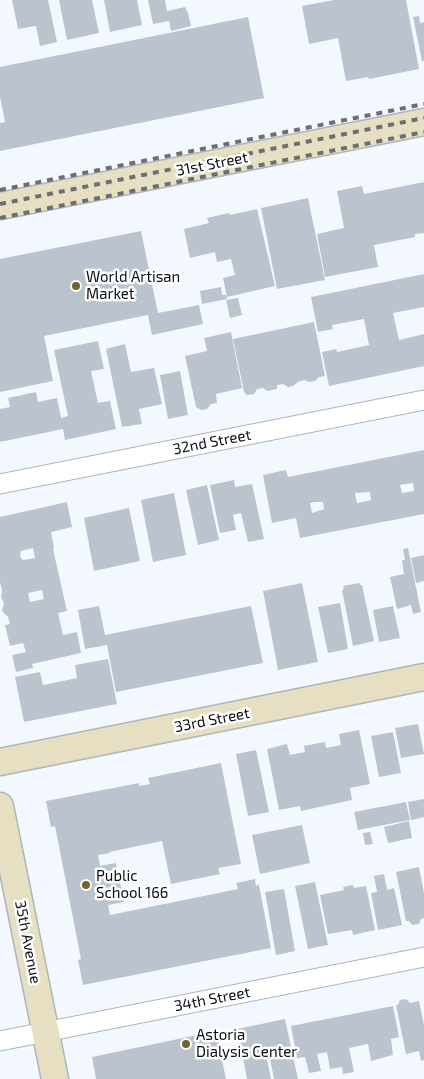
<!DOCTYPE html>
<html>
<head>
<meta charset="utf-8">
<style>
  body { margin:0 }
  canvas { display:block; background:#f3f8ff }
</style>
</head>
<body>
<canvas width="424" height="1079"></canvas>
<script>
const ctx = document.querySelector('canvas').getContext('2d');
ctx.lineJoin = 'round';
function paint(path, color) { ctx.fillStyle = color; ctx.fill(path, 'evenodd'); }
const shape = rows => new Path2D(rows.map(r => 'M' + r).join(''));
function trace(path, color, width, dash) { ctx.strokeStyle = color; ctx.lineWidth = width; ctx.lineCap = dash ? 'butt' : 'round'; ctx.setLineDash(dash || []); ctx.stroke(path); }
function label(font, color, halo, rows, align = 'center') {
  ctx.font = font + ' "Exo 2",sans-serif'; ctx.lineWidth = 5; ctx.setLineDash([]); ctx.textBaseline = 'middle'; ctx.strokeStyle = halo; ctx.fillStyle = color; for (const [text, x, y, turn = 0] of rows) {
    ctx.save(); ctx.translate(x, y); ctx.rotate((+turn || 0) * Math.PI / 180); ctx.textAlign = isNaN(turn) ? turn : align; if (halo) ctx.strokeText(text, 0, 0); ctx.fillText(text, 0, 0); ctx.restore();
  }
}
const building = shape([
  [12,0,48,0,57,42,40,46,36,26,18,29],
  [59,0,92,0,99,33,67,40],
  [104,0,137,0,142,25,110,32],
  [148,0,165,0,167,11,185,7,188,13,191,26,171,31,169,21,153,24],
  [334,0,406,0,419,69,369,79,368,77,346,81,338,38,309,44,302,6],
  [419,16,420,23,424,22,424,61,422,61,413,17],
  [248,17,264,98,0,151,0,123,5,122,0,97,0,67],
  [424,182,424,233,415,234,415,237,374,245,378,267,325,277,317,234,344,228,337,191,362,186,364,194],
  [308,198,325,280,277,289,261,208],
  [257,209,275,286,227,297,223,278,235,275,231,259,217,262,215,252,190,258,184,229,209,223,207,218,229,213,230,215],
  [141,231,158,313,199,305,203,324,152,335,148,315,44,336,53,381,0,392,0,259],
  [424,274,424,307,393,313,399,340,424,334,424,366,329,386,322,352,336,349,337,352,369,345,364,319,332,325,333,329,318,332,311,297],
  [221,287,222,295,226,295,227,299,202,304,200,291],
  [238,298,242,315,230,318,226,300],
  [314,322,325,376,319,377,315,381,309,382,304,380,298,382,293,386,288,387,283,384,277,385,277,389,267,391,263,388,257,389,254,394,247,395,244,392,233,339],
  [231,332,242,388,216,394,217,403,211,404,207,409,201,410,196,407,185,356,207,351,204,338],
  [98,341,104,369,91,371,98,403,110,401,116,429,65,440,63,429,0,442,0,409,10,407,8,398,36,392,38,402,57,398,61,418,68,416,54,350],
  [125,344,131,372,154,368,162,404,139,409,142,424,122,427,106,349],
  [180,371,188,415,168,419,160,375],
  [424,450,424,514,300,538,296,518,272,523,263,475,286,470,288,477],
  [413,483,414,491,402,493,400,485],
  [370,492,371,500,357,503,355,493],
  [316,502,323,502,324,509,312,513,310,503],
  [234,480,235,487,252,484,264,539,248,542,241,513,233,515,236,530,220,533,210,485],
  [207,485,219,540,198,545,186,490],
  [174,493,186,555,153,562,141,500],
  [67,502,72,527,51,532,54,548,53,549,67,611,58,613,63,635,77,632,81,653,32,664,33,668,16,672,12,655,26,652,23,643,10,646,5,625,10,624,8,617,2,611,4,603,1,597,2,590,0,582,0,517],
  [33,548,35,558,23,560,20,557,21,551],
  [42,590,44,599,30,602,28,593],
  [129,508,140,561,94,571,84,518],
  [408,548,421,612,413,614,411,605,397,609,390,577,404,574,402,560,405,560,403,549],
  [424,555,424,581,416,583,411,558],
  [302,583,318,662,278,670,263,591],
  [359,583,360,585,362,585,374,641,353,646,342,590,344,589,343,586],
  [340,603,348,649,328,653,318,607],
  [99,606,105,635,251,606,263,663,116,692,107,645,85,649,78,610],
  [393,606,400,638,379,642,373,610],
  [108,659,117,704,24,722,15,677,40,672,43,685,77,678,75,665],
  [418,724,424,754,401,758,395,728],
  [359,730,370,784,350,788,352,800,301,811,300,806,279,810,267,749,287,744,290,755,305,752,304,746,314,744,325,742,326,748,341,745,339,734],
  [393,732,401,773,379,777,371,736],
  [256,750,269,812,248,816,236,754],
  [221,763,241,864,218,868,220,874,171,884,162,841,109,852,110,853,98,855,100,866,116,863,124,902,108,905,110,915,238,889,236,883,255,879,256,886,259,885,271,948,83,985,78,960,81,959,55,826,51,827,46,801,139,783,139,786,150,784,148,778],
  [424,799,424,817,411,820,408,802],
  [406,802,410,820,358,830,354,812],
  [409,821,412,838,388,843,384,827],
  [302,825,310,863,260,874,252,835],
  [370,832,373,844,365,845,363,833],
  [419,867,424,893,424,918,421,919,419,924,412,925,409,921,406,921,396,872],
  [384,874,387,890,394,888,402,925,378,930,371,893,377,892,374,876],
  [315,882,328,945,308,949,295,886],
  [353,885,354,888,366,886,375,930,353,935,352,930,328,934,320,895,344,890,343,887],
  [284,889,295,951,276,955,265,892],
  [406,999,410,1003,419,1001,424,1025,424,1060,421,1061,419,1051,406,1054,396,1005,398,1005,400,1000],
  [393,1006,399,1037,391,1039,393,1055,371,1061,368,1044,349,1048,354,1072,343,1074,342,1067,330,1069,327,1052,317,1054,321,1071,309,1073,305,1057,297,1058,291,1026],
  [285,1019,298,1079,274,1079,268,1048,265,1049,271,1079,247,1079,243,1058,245,1057,243,1052,242,1053,237,1029],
  [216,1031,226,1079,96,1079,92,1057]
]);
const street = shape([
  [0,484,424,400],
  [0,1041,424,957]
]);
const secondary = shape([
  [0,206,424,122],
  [0,762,424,677],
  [0,806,55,1079]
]);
const rail = shape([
  [0,190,424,104],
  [0,204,424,118],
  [0,218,424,132]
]);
const markers = [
  [76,286,5,"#736331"],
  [86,885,5,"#736331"],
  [186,1044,5,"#736331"]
];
const streetNames = [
  ["31st Street",212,164,-11],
  ["32nd Street",212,442,-11],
  ["33rd Street",212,720,-11],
  ["35th Avenue",28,942,79],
  ["34th Street",212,999,-11]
];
const poiNames = [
  ["World Artisan",86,277],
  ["Market",86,294],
  ["Public",96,876],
  ["School 166",96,893],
  ["Astoria",196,1035],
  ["Dialysis Center",196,1052]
];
paint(building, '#bbc4ce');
trace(street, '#acb4be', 21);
trace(secondary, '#acb4be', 29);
trace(street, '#fff', 19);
trace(secondary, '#e7dfc2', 26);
trace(rail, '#6b6f73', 4, [6, 6]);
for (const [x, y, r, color] of markers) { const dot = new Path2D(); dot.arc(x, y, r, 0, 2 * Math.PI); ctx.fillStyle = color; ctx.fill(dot); trace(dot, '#fff', 2); }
label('15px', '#0b0e11', '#fff', streetNames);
label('15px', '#0b0e11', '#fff', poiNames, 'left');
</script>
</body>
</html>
